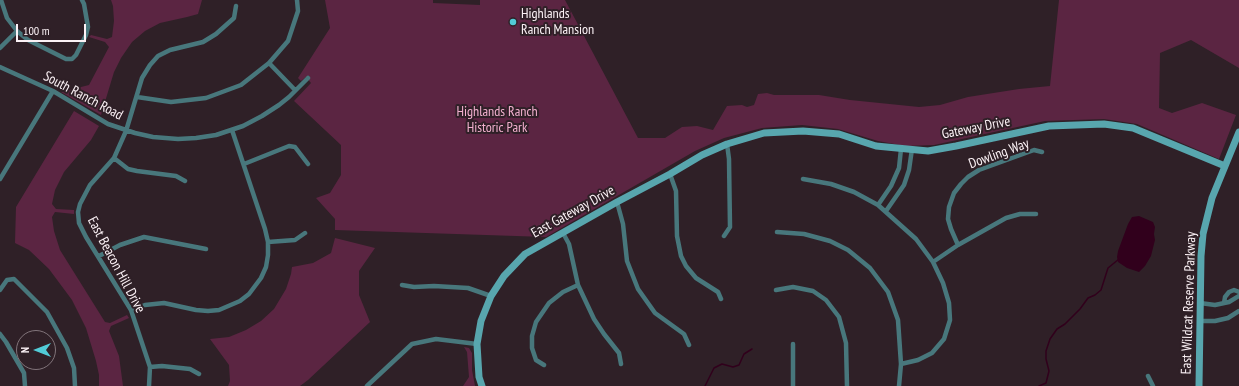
<!DOCTYPE html>
<html>
<head>
<meta charset="utf-8">
<style>
  body { margin:0 }
  #map { position:relative; width:1239px; height:386px; overflow:hidden; background:#2f2027; font-family:"PT Sans Narrow",sans-serif }
  canvas { display:block }
  .north { position:absolute; left:16px; top:330px; width:40px; height:40px; box-sizing:border-box; background:#2f2027; border:1px solid #81747a; border-radius:50%; rotate:270deg; font-size:11px; font-weight:700; line-height:16px; text-align:center; color:#fcf2f6 }
  .north::after { content:''; display:block; margin:auto; width:14px; height:18px; background:#52cbd7; clip-path:polygon(50% 0,100% 100%,50% 72%,0 100%) }
  .scale { position:absolute; left:16px; top:24px; width:70px; height:18px; box-sizing:border-box; border:2px solid #fcf2f6; border-top:0; padding-left:5px; font-size:12px; line-height:14px; white-space:nowrap; color:#fcf2f6; -webkit-text-stroke:3px #2f2027; paint-order:stroke }
</style>
</head>
<body>
<div id="map">
<canvas width="1239" height="386"></canvas>
<div class="north">N</div>
<div class="scale">100 m</div>
</div>
<script>
const ctx = document.querySelector('canvas').getContext('2d');
ctx.lineJoin = 'round';
function paint(path, color) { ctx.fillStyle = color; ctx.fill(path, 'evenodd'); }
const shape = rows => new Path2D(rows.map(r => 'M' + r).join(''));
function trace(path, color, width, dash) { ctx.strokeStyle = color; ctx.lineWidth = width; ctx.lineCap = dash ? 'butt' : 'round'; ctx.setLineDash(dash || []); ctx.stroke(path); }
function label(font, color, halo, rows, align = 'center') {
  ctx.font = font + ' "PT Sans Narrow",sans-serif'; ctx.lineWidth = 4; ctx.setLineDash([]); ctx.textBaseline = 'middle'; ctx.strokeStyle = halo; ctx.fillStyle = color; for (const [text, x, y, turn = 0] of rows) {
    ctx.save(); ctx.translate(x, y); ctx.rotate((+turn || 0) * Math.PI / 180); ctx.textAlign = isNaN(turn) ? turn : align; if (halo) ctx.strokeText(text, 0, 0); ctx.fillText(text, 0, 0); ctx.restore();
  }
}
const green = shape([
  [111,0,202,0,198,14,187,17,160,23,145,31,132,42,121,58,114,72,101,115,61,92,89,85,109,47,105,42,89,37,91,35,107,39,112,37,114,21,113,6],
  [325,0,433,0,433,3,480,5,480,0,565,0,638,138,665,138,682,127,697,126,713,130,727,106,742,105,747,107,754,105,758,94,767,93,774,95,819,95,850,100,919,107,940,105,968,97,1019,89,1050,86,1059,0,1239,0,1239,68,1191,40,1160,53,1159,108,1172,113,1202,103,1236,115,1219,159,1137,124,1104,119,1045,121,934,145,905,146,878,141,838,129,802,125,762,128,724,138,695,151,546,237,335,230,335,219,316,198,330,193,341,175,341,145,294,101,311,83,306,77,301,81,298,78,330,28],
  [74,111,99,126,91,140,64,172,55,190,52,204,56,209,74,210,74,214,55,212,52,217,54,231,60,250,105,322,110,323,127,315,129,318,111,326,109,331,119,356,123,386,99,386,99,375,96,361,86,328,72,300,49,269,29,250,15,243,16,207],
  [335,238,375,248,359,271,359,295,370,322,308,380,300,386,228,386,230,381,229,365,210,339,229,337,246,330,261,321,274,309,286,289,291,274,292,267,313,263,331,253],
  [464,347,469,348,472,353,472,370,475,386,463,386,469,377,467,352]
]);
const water = shape([
  [1139,216,1153,222,1155,227,1154,234,1155,240,1151,256,1145,266,1139,272,1127,268,1118,262,1117,257,1118,251,1128,224,1132,217]
]);
const stream = shape([
  [705,386,714,368,722,364,733,367,739,365,744,354,752,349],
  [1039,386,1046,383,1049,371,1046,359,1046,351,1050,339,1057,329,1065,324,1080,309,1088,298,1095,295,1101,290,1108,268,1119,259]
]);
const street = shape([
  [1,0,7,18,17,31,28,40,66,59,72,59,76,55,86,35,88,27,84,4,82,0],
  [0,48,17,31],
  [269,63,295,90],
  [0,67,53,91,108,124,135,133,153,137,178,139,196,138,216,135,243,126,262,116,279,105,289,97,308,78],
  [137,97,171,102,206,98,241,85,269,63,288,41,298,11,297,0],
  [114,158,128,169,137,171,176,176,185,181],
  [244,164,289,146,295,147,308,164],
  [670,174,676,191,677,236,681,256,686,266,696,278,718,292,721,299],
  [0,179,53,91],
  [803,179,831,184,854,192,878,205,916,239,933,262,943,283,949,303,950,320,944,339,932,353,918,360,901,364],
  [617,202,623,224,627,261,638,289,655,313,684,334,689,345],
  [878,205,891,186,899,168,901,149],
  [886,211,904,185,909,170,912,149],
  [777,232,804,234,830,241,848,250,870,268,888,292,898,320,901,364,899,386],
  [563,233,569,244,578,285,594,319,604,334,619,353,621,364],
  [724,236,730,227,729,159,727,144],
  [268,242,295,240,305,233],
  [958,245,951,229,948,219,949,207,954,193,961,184,968,177,979,170,1034,150,1042,152],
  [99,256,120,245,144,237,206,249],
  [933,262,958,245,1006,218,1020,214,1036,214],
  [402,285,414,287,434,286,468,288,491,296],
  [0,290,7,280,14,279,47,312,67,348,74,368,75,386],
  [776,290,793,287,813,291,826,300,839,317,846,343,847,386],
  [1200,303,1215,305,1229,302,1239,296],
  [1224,303,1225,297,1229,292,1234,290,1239,292],
  [131,310,145,305,164,303,196,310,208,311,219,310,240,301,249,294,261,278,266,267,268,255,268,242,265,229,232,130],
  [1200,321,1215,321,1228,318,1239,311],
  [0,334,6,342,24,373,25,386],
  [544,365,536,360,532,348,532,336,536,322,549,303,563,292,578,285],
  [150,367,162,366,190,369,199,374],
  [1148,376,1153,386],
  [149,386,150,367,131,310,86,237,79,223,78,212,80,204,90,185,114,158,126,131,142,78,150,65,158,56,170,50,203,42,216,34,234,18,236,6],
  [367,386,412,344,436,339,477,344],
  [793,386,793,344]
]);
const secondary = shape([
  [482,386,479,377,477,344,481,321,491,296,504,276,525,254,617,202,670,174,702,155,727,144,764,133,803,131,839,134,876,146,928,151,956,146,1049,126,1104,124,1133,128,1225,166],
  [1199,386,1201,256,1203,234,1212,198,1239,132]
]);
const markers = [
  [513,22,4,"#52cbd7"]
];
const poiNames = [
  ["Highlands",521,14],
  ["Ranch Mansion",521,30]
];
const streetNames = [
  ["South Ranch Road",83,96,28],
  ["Gateway Drive",976,128,-11],
  ["Dowling Way",999,154,-20],
  ["East Gateway Drive",573,212,-29],
  ["East Beacon Hill Drive",116,265,62],
  ["East Wildcat Reserve Parkway",1189,303,-88]
];
const parkNames = [
  ["Highlands Ranch",497,112],
  ["Historic Park",497,128]
];
paint(green, '#5b2542');
paint(water, '#31001c');
trace(stream, '#31001c', 1.5);
trace(street, '#48777c', 4.5);
trace(secondary, '#58a6ae', 7);
for (const [x, y, r, color] of markers) { const dot = new Path2D(); dot.arc(x, y, r, 0, 2 * Math.PI); ctx.fillStyle = color; ctx.fill(dot); trace(dot, '#2f2027', 1.5); }
label('14px', '#fcf2f6', '#2f2027', poiNames, 'left');
label('14px', '#fcf2f6', '#2f2027', streetNames);
label('14px', '#f3b0cf', '#2f2027', parkNames);
</script>
</body>
</html>
